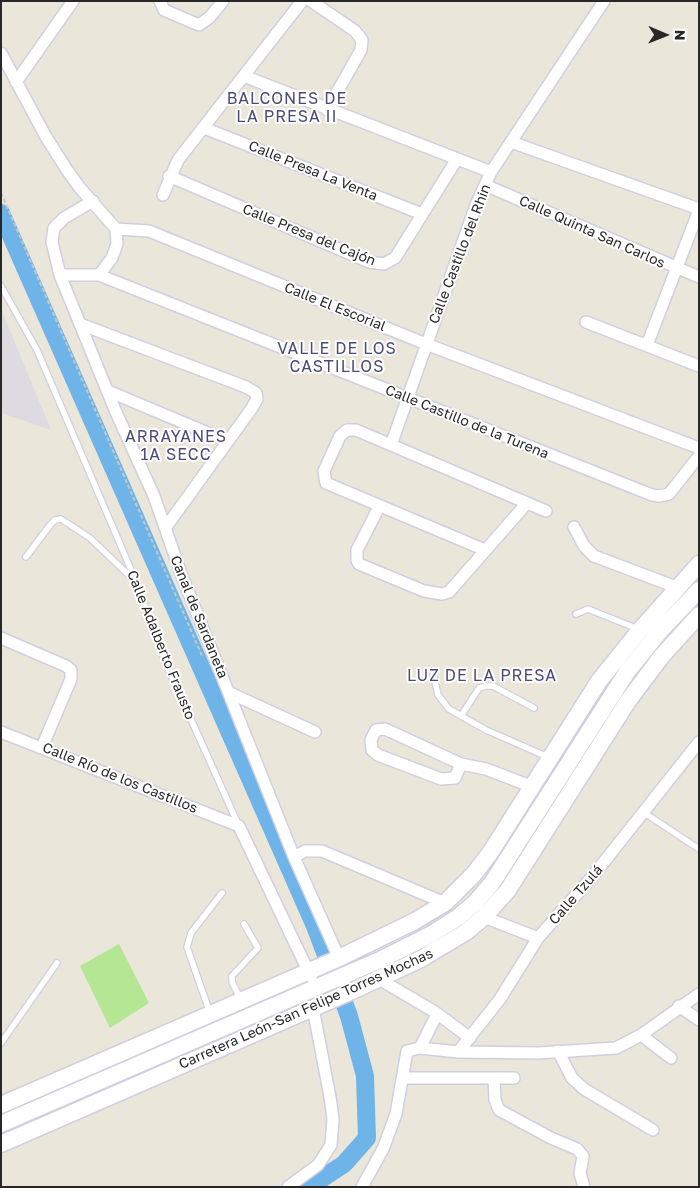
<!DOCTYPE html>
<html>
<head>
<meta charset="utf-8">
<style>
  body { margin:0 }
  #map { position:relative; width:700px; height:1188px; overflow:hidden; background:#eae6da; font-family:"Golos Text",sans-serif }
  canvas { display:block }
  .frame { position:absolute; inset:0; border:2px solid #282828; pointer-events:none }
  .north { position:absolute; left:640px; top:10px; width:50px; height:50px; -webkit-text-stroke:4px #fff; paint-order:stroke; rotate:91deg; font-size:14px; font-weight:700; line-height:20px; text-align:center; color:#282828 }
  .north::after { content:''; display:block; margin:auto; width:18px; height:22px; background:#282828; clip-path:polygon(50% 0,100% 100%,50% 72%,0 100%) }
</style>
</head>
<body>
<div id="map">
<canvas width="700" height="1188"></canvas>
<div class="frame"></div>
<div class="north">N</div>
</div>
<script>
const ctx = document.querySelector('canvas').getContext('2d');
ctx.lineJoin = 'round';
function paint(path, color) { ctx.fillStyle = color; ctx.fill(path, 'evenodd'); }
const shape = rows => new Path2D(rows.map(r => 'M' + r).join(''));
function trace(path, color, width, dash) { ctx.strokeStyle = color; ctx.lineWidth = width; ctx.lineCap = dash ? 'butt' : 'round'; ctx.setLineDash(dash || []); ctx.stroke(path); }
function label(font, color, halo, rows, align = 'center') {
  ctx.font = font + ' "Golos Text",sans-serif'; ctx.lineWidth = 4; ctx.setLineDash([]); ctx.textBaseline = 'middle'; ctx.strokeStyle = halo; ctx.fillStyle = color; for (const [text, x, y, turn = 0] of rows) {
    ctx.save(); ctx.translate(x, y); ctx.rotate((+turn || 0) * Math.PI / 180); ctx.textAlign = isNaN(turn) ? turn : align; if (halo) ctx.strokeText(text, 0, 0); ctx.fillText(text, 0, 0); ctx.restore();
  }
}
const industrial = shape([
  [1,309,51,430,1,413]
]);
const pitch = shape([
  [119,944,149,1003,110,1028,80,966]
]);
const river = shape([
  [1,213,315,926,349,1016,365,1076,367,1138,344,1164,309,1187]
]);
const path = shape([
  [1,193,203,658]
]);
const lane = shape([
  [1,286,37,350,135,579,167,666,238,824],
  [26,557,50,525,55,520,61,519,90,538,136,582],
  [576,614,588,609,638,629],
  [433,673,438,695,449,709,486,730,548,757],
  [461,716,479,688,486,686,493,686,534,708],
  [643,812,699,849],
  [241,1000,232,982,232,976,258,948,244,924],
  [210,1013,187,947,191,933,222,893],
  [1,1043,57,963]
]);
const street = shape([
  [160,1,164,10,199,25,210,17,223,1],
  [311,1,355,31,362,40,361,50,327,110],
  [1,53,46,137,67,170,80,188,116,229,149,231,426,344,699,448],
  [244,76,491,172],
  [16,82,73,1],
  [204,128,422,214],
  [511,142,699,209],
  [169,176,369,262,384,264,395,258,457,159],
  [485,185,699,277],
  [163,195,178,160,302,1],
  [93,201,64,218,54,228,52,242,60,275,115,410,154,496,182,576,294,857,339,958],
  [60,275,99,275,112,258,117,244,116,229],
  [99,275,652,495,659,496,669,494,699,456],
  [586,322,699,366],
  [80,324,246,387,256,393,257,399,252,408,166,527],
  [647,345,699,210],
  [108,391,227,441],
  [391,445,476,205,491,172,604,1],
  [379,507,357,550,357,560,359,564,424,591,442,594,449,592,527,503],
  [574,527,584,546,594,556,676,587],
  [485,550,326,483,324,471,340,436,347,430,356,430,546,511],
  [1,638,66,666,71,670,71,679,42,747],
  [230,693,315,732],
  [1,732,239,826,311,977],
  [461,764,455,778,441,779,378,755,372,750,371,740,376,730,385,729,461,764,486,769,533,787],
  [294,857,305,851,322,851,445,903],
  [484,917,538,938],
  [379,979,435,1012,470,1038],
  [679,1006,699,1020],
  [641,1035,671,1058],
  [420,1048,437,1014],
  [558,1051,572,1078,584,1089,653,1130],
  [458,1052,500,999,538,938,592,877,699,742],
  [403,1078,514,1078],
  [494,1078,495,1100,499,1110,551,1138,577,1149,583,1156,580,1173,584,1187],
  [288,1187,318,1165,331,1145,333,1119,330,1097,313,1008],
  [362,1187,383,1149,396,1114,407,1051,420,1048,458,1052,539,1053,616,1048,641,1035,699,994]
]);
const secondary = shape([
  [1,1105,335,960,415,921,445,903,473,875,490,853,599,681,640,630,699,564],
  [1,1124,382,959,430,935,457,918,475,903,492,883,627,672,660,631,699,590],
  [1,1144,350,992,421,959,466,932,484,917,508,890,628,701,661,657,699,615]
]);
const streetNames = [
  ["Calle Presa La Venta",313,171,22],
  ["Calle Quinta San Carlos",592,232,24],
  ["Calle Presa del Cajón",309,235,22],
  ["Calle Castillo del Rhin",460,254,-69],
  ["Calle El Escorial",335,307,22],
  ["Calle Castillo de la Turena",467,422,22],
  ["Canal de Sardaneta",199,617,68],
  ["Calle Adalberto Frausto",161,645,68],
  ["Calle Río de los Castillos",120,778,22],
  ["Calle Tzulá",576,895,-49],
  ["Carretera León-San Felipe Torres Mochas",306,1009,-24]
];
const quarterNames = [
  ["BALCONES DE",287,99],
  ["LA PRESA II",287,117],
  ["VALLE DE LOS",337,349],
  ["CASTILLOS",337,367],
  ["ARRAYANES",176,437],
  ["1A SECC",176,455],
  ["LUZ DE LA PRESA",482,676]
];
paint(industrial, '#dedae2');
paint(pitch, '#b5e693');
trace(river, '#6fb4e9', 18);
trace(lane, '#cfcfe0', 8);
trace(street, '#cfcfe0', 14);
trace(secondary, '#cfcfe0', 19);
trace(path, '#c7c7c7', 2, [4, 2.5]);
trace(lane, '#fff', 5.5);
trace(street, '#fff', 11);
trace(secondary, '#fff', 16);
label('14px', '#282828', '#fff', streetNames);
ctx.letterSpacing = '1px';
label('16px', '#4a4b76', '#fff', quarterNames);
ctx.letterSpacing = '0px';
</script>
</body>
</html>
